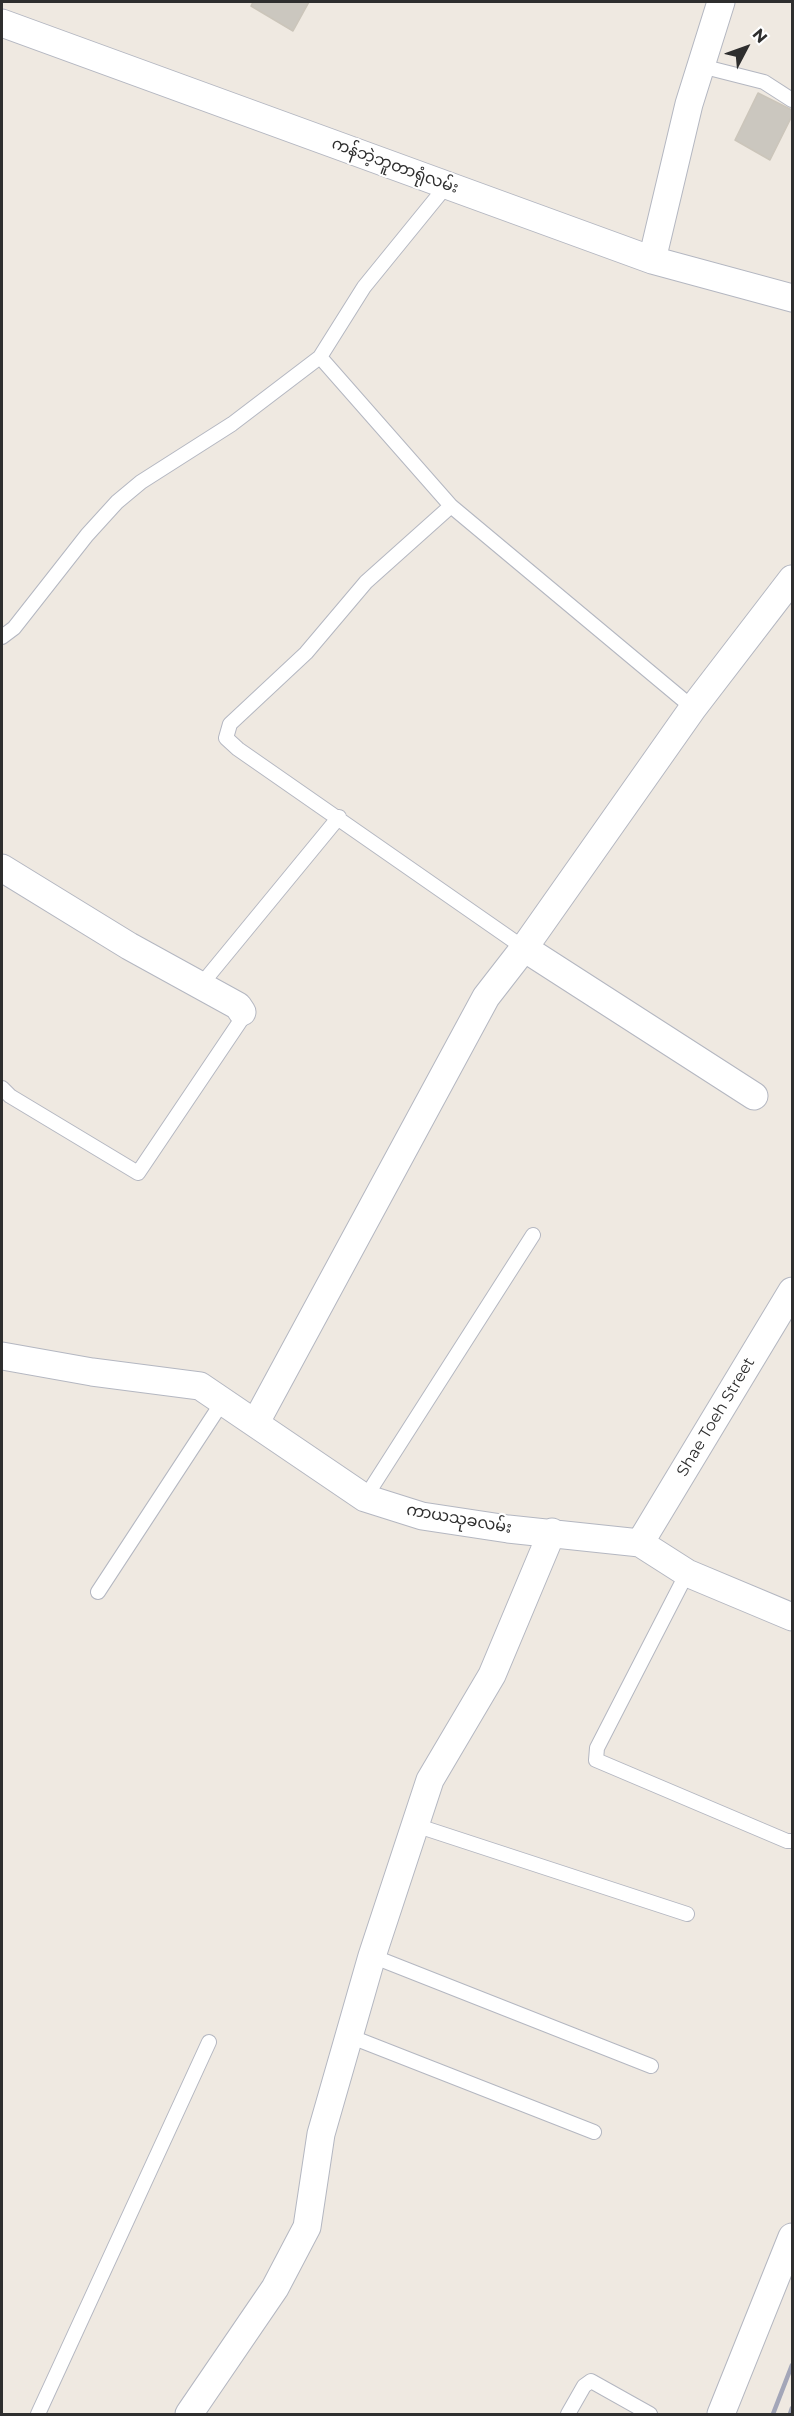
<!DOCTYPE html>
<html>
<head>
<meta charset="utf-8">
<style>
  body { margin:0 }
  #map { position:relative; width:794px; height:2416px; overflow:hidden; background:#efe9e1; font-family:Montserrat,sans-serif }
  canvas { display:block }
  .frame { position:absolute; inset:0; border:3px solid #2e2e2e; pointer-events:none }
  .north { position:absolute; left:716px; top:18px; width:60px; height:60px; -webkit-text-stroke:4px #fff; paint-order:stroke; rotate:49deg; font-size:16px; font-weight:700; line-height:24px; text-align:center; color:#2e2e2e }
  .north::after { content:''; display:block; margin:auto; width:21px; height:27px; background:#2e2e2e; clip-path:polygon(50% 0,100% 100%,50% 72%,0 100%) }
</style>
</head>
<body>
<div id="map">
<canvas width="794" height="2416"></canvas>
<div class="frame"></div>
<div class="north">N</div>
</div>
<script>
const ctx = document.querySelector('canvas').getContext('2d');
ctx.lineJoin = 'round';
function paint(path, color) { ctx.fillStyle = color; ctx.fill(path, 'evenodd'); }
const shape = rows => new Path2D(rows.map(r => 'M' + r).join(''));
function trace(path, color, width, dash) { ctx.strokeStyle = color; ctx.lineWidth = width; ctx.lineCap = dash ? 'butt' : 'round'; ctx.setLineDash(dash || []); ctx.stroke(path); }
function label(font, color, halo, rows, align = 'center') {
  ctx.font = font + ' Montserrat,"Noto Sans Myanmar",sans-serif'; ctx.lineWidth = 4.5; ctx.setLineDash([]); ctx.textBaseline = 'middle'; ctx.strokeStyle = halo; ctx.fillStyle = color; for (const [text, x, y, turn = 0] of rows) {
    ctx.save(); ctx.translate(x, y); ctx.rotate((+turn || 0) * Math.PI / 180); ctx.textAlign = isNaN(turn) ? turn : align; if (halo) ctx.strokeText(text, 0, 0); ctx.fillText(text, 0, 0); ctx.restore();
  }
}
const building = shape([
  [253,2,309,2,293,31,251,6,253,2],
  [758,93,792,110,792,116,770,160,735,140,758,93]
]);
const service = shape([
  [701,66,764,82,792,100],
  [320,357,451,506,693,708],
  [451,506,366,582,306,653,230,724,226,738,238,749,524,948],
  [2,637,14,628,87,535,117,502,141,482,232,424,320,357,364,287,447,185],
  [200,986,339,817],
  [2,1088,10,1096,138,1173,241,1020,242,1012],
  [365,1498,533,1235],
  [687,1573,597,1748,596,1760,787,1841,792,1841],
  [98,1592,223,1401],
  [415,1825,687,1914],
  [372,1956,651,2066],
  [349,2036,594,2132],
  [38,2414,209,2042],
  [568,2414,584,2386,591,2381,650,2414]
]);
const minor = shape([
  [2,23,652,260,792,298],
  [652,260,689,104,721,2],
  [2,868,129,946,238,1006,242,1012],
  [524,948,754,1096],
  [2,1356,92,1372,200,1386,365,1498,422,1516,508,1529,640,1543,687,1573,792,1617],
  [256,1422,486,997,524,948,693,708,792,579],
  [640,1543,792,1291],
  [189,2414,275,2288,307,2227,321,2134,372,1956,430,1780,492,1675,552,1532],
  [721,2414,792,2237]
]);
const rail = shape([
  [773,2414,792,2365],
  [790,2414,792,2408]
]);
const streetNames = [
  ["ကန်ဘဲ့ဘူတာရုံလမ်း",395,166,20],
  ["Shae Toeh Street",716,1417,-59],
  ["ကာယသုခလမ်း",459,1519,10]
];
paint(building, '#cbc7bf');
trace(building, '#cbc5ba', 1.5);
trace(service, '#b4b7c1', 16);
trace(minor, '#b4b7c1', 29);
trace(service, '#fff', 14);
trace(minor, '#fff', 27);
trace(rail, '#a3a6b8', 4.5);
label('16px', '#2e2e2e', '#fff', streetNames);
</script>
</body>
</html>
